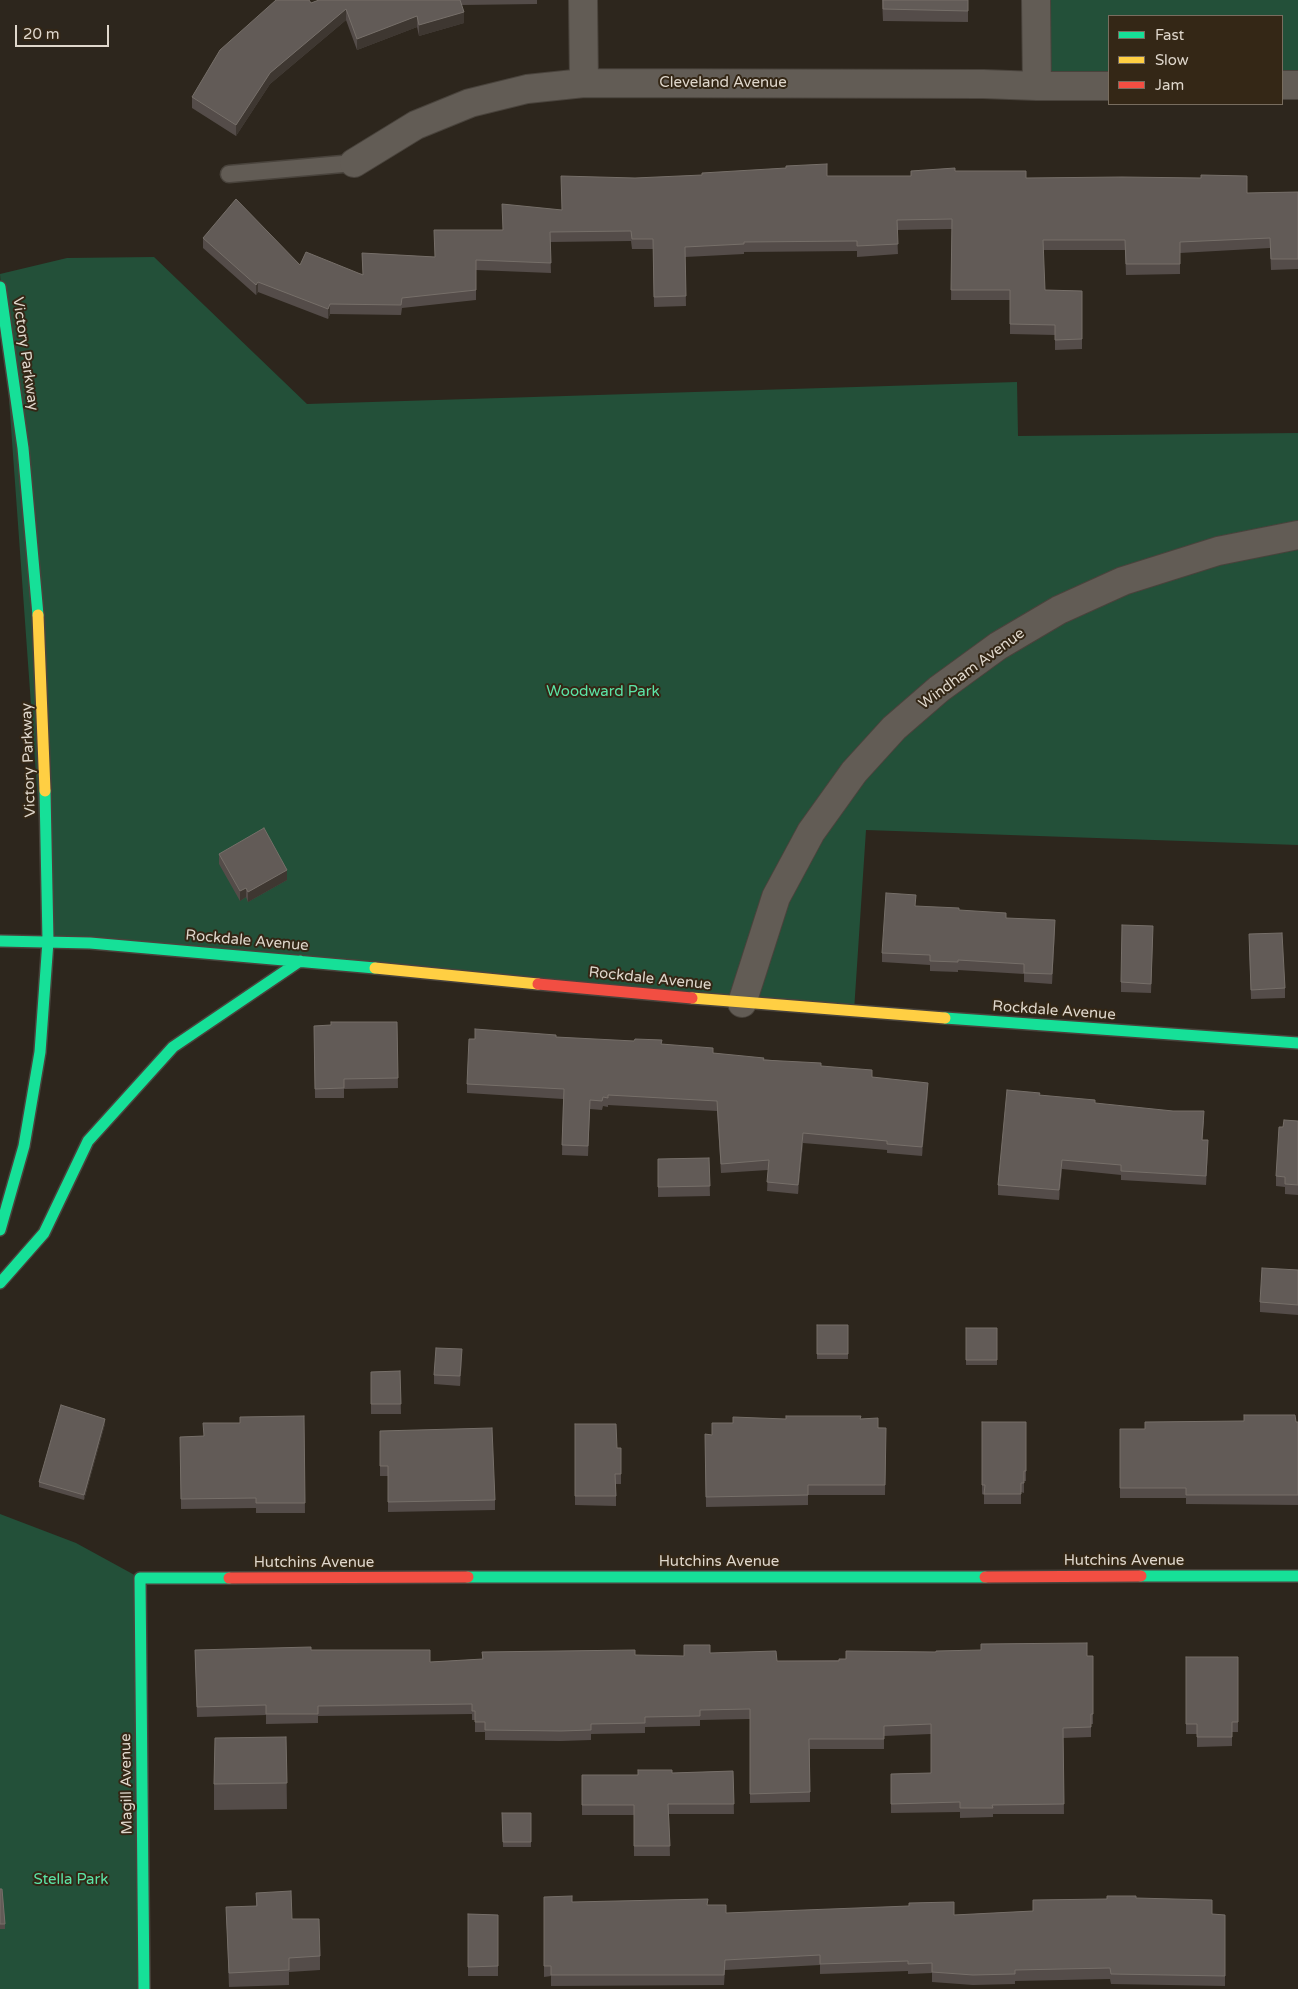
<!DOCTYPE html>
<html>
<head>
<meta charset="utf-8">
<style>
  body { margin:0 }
  #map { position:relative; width:1298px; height:1989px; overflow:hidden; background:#2d261d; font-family:"Varela Round",sans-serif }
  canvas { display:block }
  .legend { position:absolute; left:1108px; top:15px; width:175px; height:90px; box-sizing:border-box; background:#342716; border:1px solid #786d5f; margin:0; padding:6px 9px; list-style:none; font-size:15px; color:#dfd7cc }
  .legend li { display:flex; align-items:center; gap:10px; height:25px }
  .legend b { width:25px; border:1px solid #786d5f }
  .scale { position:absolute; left:15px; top:25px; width:94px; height:22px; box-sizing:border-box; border:2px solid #dfd7cc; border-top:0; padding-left:6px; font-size:15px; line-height:18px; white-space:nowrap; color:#dfd7cc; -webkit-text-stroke:4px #342716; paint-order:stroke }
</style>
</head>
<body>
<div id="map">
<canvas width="1298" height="1989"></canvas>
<ul class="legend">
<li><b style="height:6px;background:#16e098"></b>Fast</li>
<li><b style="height:6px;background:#ffcf43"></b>Slow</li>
<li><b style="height:6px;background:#f24e42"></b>Jam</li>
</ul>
<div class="scale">20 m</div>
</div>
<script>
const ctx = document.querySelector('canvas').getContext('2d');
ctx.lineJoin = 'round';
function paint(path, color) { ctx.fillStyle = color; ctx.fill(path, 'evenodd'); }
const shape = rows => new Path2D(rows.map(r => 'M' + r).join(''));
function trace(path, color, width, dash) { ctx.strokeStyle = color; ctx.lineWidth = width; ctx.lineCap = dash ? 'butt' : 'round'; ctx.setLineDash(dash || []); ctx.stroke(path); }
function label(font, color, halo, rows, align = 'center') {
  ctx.font = font + ' "Varela Round",sans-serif'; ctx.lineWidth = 4; ctx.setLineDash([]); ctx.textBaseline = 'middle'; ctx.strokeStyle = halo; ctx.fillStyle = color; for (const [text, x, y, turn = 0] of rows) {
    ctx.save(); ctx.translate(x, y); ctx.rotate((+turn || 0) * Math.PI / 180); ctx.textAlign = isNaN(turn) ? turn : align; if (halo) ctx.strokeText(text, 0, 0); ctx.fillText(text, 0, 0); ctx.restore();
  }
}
const green = shape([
  [1036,0,1298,0,1298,85,1282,85,1282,16,1109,16,1109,86,1037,86],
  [154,257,307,404,1017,382,1018,436,1298,433,1298,845,866,830,854,1011,48,941,0,274,67,258],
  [0,1514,76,1543,140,1578,144,1989,0,1989]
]);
const lane = shape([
  [229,174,354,163]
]);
const street = shape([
  [583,0,584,83],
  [1036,0,1037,86],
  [1282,85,1298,85],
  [354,163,416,125,470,103,527,89,584,83,983,84,1037,86,1109,86],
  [742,1003,776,897,811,832,854,772,894,728,939,689,998,646,1059,610,1123,581,1218,551,1298,535]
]);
const fast = shape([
  [0,287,23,448,38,615],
  [0,941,90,943,375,968],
  [945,1018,1298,1043],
  [0,1230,24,1146,40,1052,48,941,45,791],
  [0,1283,44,1233,88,1141,173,1047,300,961],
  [1141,1576,1298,1576],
  [468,1577,985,1577],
  [144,1989,140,1578,229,1578]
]);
const slow = shape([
  [38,615,45,791],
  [375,968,538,984],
  [692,998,945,1018]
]);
const jam = shape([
  [538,984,692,998],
  [985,1577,1141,1576],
  [229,1578,468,1577]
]);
const wall = shape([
  [319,0,537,0,537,4,462,5,464,23,419,36,417,27,357,50,346,20,270,84,236,136,192,108,192,97,311,3],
  [882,0,968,0,968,22,883,21],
  [955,171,1026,178,1247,193,1298,192,1298,269,1271,270,1270,248,1180,253,1180,274,1126,275,1125,250,1043,250,1045,290,1082,291,1082,349,1055,350,1055,335,1010,334,1010,300,951,300,952,229,897,230,898,254,857,257,857,251,744,252,744,254,685,257,686,306,654,307,653,249,632,249,631,241,550,242,551,273,476,270,476,300,402,308,401,315,330,314,328,319,258,292,256,295,203,248,203,238,300,265,363,274,362,253,435,257,502,230,562,210,635,178,827,176,911,176],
  [219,854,287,880,248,902,246,897,240,901,219,864],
  [916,906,1006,918,1055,930,1052,984,1024,982,1024,974,958,970,958,972,930,971,930,965,882,962,882,953],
  [1153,936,1151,993,1121,992,1121,982],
  [1249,944,1285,988,1285,998,1251,999],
  [397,1022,398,1088,344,1089,344,1098,315,1098,314,1026],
  [556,1037,662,1044,713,1053,821,1066,872,1077,928,1092,922,1156,887,1153,887,1150,803,1143,798,1194,767,1191,768,1170,721,1173,717,1111,608,1105,608,1107,603,1106,602,1110,590,1109,588,1156,562,1155,563,1099,467,1093,467,1084],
  [1040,1095,1204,1121,1202,1140,1208,1149,1206,1185,1121,1180,1121,1175,1062,1169,1059,1200,998,1195,998,1185],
  [1298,1121,1298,1195,1285,1194,1285,1187,1276,1186,1276,1176,1283,1127],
  [709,1158,710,1196,658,1197,658,1159],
  [1298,1270,1298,1315,1260,1312,1260,1302],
  [817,1325,848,1325,848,1359,817,1359],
  [966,1328,997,1328,997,1365,966,1365],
  [462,1359,460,1386,434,1384,434,1375],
  [400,1371,401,1414,371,1414,371,1372],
  [304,1416,305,1513,256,1513,256,1508,181,1509,180,1437,203,1436,240,1423],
  [786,1419,886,1428,885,1495,808,1495,808,1505,706,1507,705,1434,712,1435,733,1423],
  [982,1422,1026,1422,1026,1481,1024,1481,1024,1493,1021,1492,1021,1504,984,1504,984,1495,982,1494],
  [1296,1422,1298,1422,1298,1505,1186,1504,1186,1498,1120,1498,1120,1429,1145,1429],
  [105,1424,84,1500,39,1487,39,1482],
  [575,1424,617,1448,621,1458,621,1484,616,1484,616,1506,575,1505],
  [380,1431,495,1500,495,1510,388,1512,388,1476,380,1476],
  [195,1650,311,1650,430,1662,482,1659,482,1652,684,1656,710,1653,777,1661,1093,1656,1093,1724,1091,1724,1091,1737,1063,1738,1064,1814,993,1814,993,1817,960,1818,960,1812,891,1813,891,1774,931,1773,931,1734,884,1736,884,1749,810,1749,810,1802,750,1803,750,1719,700,1720,700,1726,645,1727,645,1733,591,1734,591,1740,561,1741,485,1740,485,1732,475,1732,475,1720,472,1720,472,1714,318,1716,318,1723,266,1724,266,1715,197,1717],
  [1186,1657,1238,1657,1238,1732,1232,1732,1232,1746,1197,1747,1197,1734,1186,1734],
  [286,1737,287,1809,214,1810,214,1784],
  [733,1771,734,1814,669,1814,670,1856,634,1856,634,1815,582,1815,582,1775,638,1775,672,1773],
  [502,1813,531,1813,531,1847,503,1847],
  [0,1889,5,1924,5,1929,0,1929],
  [256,1893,292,1919,320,1956,320,1970,289,1972,289,1985,229,1987,226,1907,256,1906],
  [544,1897,572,1902,707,1905,726,1913,954,1915,1033,1911,1136,1898,1212,1914,1225,1915,1225,1986,1111,1984,1110,1979,1015,1981,1015,1984,973,1985,932,1982,932,1973,908,1974,908,1971,820,1974,820,1965,725,1970,724,1985,551,1986,551,1976,544,1977],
  [468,1914,498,1915,498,1976,468,1976]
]);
const shadedWall = shape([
  [346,9,346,20,270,84,236,136,236,125,270,73],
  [464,12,464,23,419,36,419,25],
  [417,16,417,27,357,50,357,39],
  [258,282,258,292,256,295,256,285],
  [330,304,330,314,328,319,328,309],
  [287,870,287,880,248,902,248,892],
  [246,888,246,897,240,901,240,891],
  [1055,920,1055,930,1052,984,1052,974],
  [928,1083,928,1092,922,1156,922,1147],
  [803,1133,803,1143,798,1194,798,1185],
  [1208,1140,1208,1149,1206,1185,1206,1176],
  [1062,1160,1062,1169,1059,1200,1059,1190],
  [462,1349,462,1359,460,1386,460,1376],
  [105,1419,105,1424,84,1500,84,1495]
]);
const building = shape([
  [276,0,309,0,311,3,319,0,460,0,464,12,419,25,417,16,357,39,346,9,270,73,236,125,192,97,220,50,276,0],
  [883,0,968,0,968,11,883,9,883,0],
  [827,164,827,176,911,176,911,171,955,168,955,171,1026,171,1026,178,1122,177,1201,178,1201,175,1247,176,1247,193,1298,192,1298,259,1271,259,1270,238,1180,242,1180,264,1126,264,1125,240,1043,240,1045,290,1082,291,1082,339,1055,340,1055,325,1010,324,1010,290,951,290,952,219,897,220,898,244,857,246,857,241,744,242,744,244,685,247,686,296,654,297,653,239,632,239,631,231,550,232,551,263,476,260,476,290,402,298,401,305,330,304,328,309,258,282,256,285,203,238,236,199,300,265,306,252,363,275,362,253,435,257,434,230,503,230,502,204,562,210,561,176,635,178,702,175,702,173,786,168,786,166,827,164],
  [264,828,287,870,248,892,246,888,240,891,219,854,264,828],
  [886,893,916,895,915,906,959,908,959,910,1006,913,1006,918,1055,920,1052,974,1024,973,1024,964,958,960,958,962,930,961,930,955,882,953,886,893],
  [1122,925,1153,926,1151,984,1121,982,1122,925],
  [1282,933,1285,988,1251,990,1249,934,1282,933],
  [331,1022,397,1022,398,1078,344,1079,344,1088,315,1089,314,1026,331,1025,331,1022],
  [475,1029,556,1035,556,1037,634,1041,635,1039,662,1040,661,1044,713,1048,713,1053,764,1058,763,1060,821,1063,821,1066,872,1070,872,1077,928,1083,922,1147,887,1144,887,1141,803,1133,798,1185,767,1182,769,1160,721,1164,717,1101,608,1095,608,1098,603,1097,602,1101,590,1100,588,1146,562,1145,564,1089,467,1084,469,1039,475,1039,475,1029],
  [1007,1090,1040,1093,1039,1095,1095,1100,1095,1103,1173,1111,1204,1111,1202,1140,1208,1140,1206,1176,1121,1171,1121,1165,1062,1160,1059,1190,998,1185,1007,1090],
  [1284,1120,1298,1121,1298,1185,1285,1184,1285,1177,1276,1176,1279,1127,1283,1127,1284,1120],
  [709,1158,710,1186,658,1187,658,1159,709,1158],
  [1262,1268,1298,1270,1298,1305,1260,1302,1262,1268],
  [817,1325,848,1325,848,1354,817,1354,817,1325],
  [966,1328,997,1328,997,1360,966,1360,966,1328],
  [436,1348,462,1349,460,1376,434,1375,436,1348],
  [400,1371,401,1404,371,1404,371,1372,400,1371],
  [61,1405,105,1419,84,1495,39,1482,61,1405],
  [1244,1415,1295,1415,1296,1422,1298,1422,1298,1495,1186,1495,1186,1488,1120,1488,1120,1429,1145,1429,1145,1422,1244,1421,1244,1415],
  [304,1416,305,1503,256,1503,256,1498,181,1499,180,1437,204,1436,203,1423,240,1423,240,1417,304,1416],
  [786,1416,861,1416,860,1419,878,1418,878,1428,886,1428,885,1485,808,1485,808,1495,706,1497,705,1434,712,1435,712,1423,733,1423,733,1417,786,1419,786,1416],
  [982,1422,1026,1422,1026,1471,1024,1471,1024,1483,1021,1483,1021,1494,984,1494,985,1485,982,1485,982,1422],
  [575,1424,616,1424,617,1448,621,1448,621,1474,615,1474,616,1496,575,1496,575,1424],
  [492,1428,495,1500,388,1502,388,1466,380,1466,380,1431,492,1428],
  [1087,1643,1087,1656,1093,1656,1093,1714,1091,1714,1091,1727,1063,1728,1064,1804,992,1805,993,1808,960,1808,960,1802,891,1804,891,1774,931,1773,931,1724,884,1726,884,1739,809,1739,810,1792,750,1794,750,1709,700,1710,700,1716,645,1717,645,1723,591,1724,591,1730,561,1731,485,1730,485,1722,475,1722,475,1711,472,1711,472,1704,318,1706,318,1714,266,1714,266,1705,197,1707,195,1650,311,1647,311,1650,430,1650,430,1662,483,1659,482,1652,635,1650,635,1655,684,1656,684,1645,710,1645,710,1653,776,1651,777,1661,839,1661,839,1659,846,1659,846,1651,936,1652,936,1651,981,1650,981,1644,1087,1643],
  [1186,1657,1238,1657,1238,1722,1232,1722,1232,1737,1197,1737,1197,1724,1186,1724,1186,1657],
  [286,1737,287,1783,214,1784,215,1738,286,1737],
  [638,1770,672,1770,672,1773,733,1771,734,1804,668,1804,670,1846,634,1846,634,1805,582,1805,582,1775,638,1775,638,1770],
  [502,1813,531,1813,531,1842,503,1842,502,1813],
  [0,1889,2,1889,5,1924,0,1924,0,1889],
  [291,1891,292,1919,319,1919,320,1956,289,1958,289,1970,229,1973,226,1907,257,1906,256,1893,291,1891],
  [572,1896,572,1902,708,1899,707,1905,726,1905,726,1913,909,1906,909,1903,954,1902,954,1915,1033,1911,1033,1900,1107,1899,1107,1896,1136,1896,1136,1898,1212,1900,1212,1914,1225,1915,1225,1976,1111,1974,1110,1968,1015,1970,1015,1974,973,1975,932,1972,932,1963,908,1964,908,1961,820,1964,820,1955,725,1960,724,1975,551,1975,551,1966,544,1966,544,1897,572,1896],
  [468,1914,498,1915,498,1966,468,1967,468,1914]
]);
const streetNames = [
  ["Cleveland Avenue",723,83],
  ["Victory Parkway",25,354,82],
  ["Windham Avenue",972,669,-36],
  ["Victory Parkway",29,760,-92],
  ["Rockdale Avenue",247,941,5],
  ["Rockdale Avenue",650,979,6],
  ["Rockdale Avenue",1054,1011,4],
  ["Hutchins Avenue",1124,1561],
  ["Hutchins Avenue",719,1562],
  ["Hutchins Avenue",314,1563],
  ["Magill Avenue",127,1784,-91]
];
const parkNames = [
  ["Woodward Park",603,692],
  ["Stella Park",71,1880]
];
paint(green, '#235039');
trace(lane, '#49433c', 19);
trace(street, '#49433c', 30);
trace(fast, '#49433c', 14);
trace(slow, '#49433c', 14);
trace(jam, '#49433c', 14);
trace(lane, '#625c55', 16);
trace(street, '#625c55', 28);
trace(fast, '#16e098', 11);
trace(slow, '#ffcf43', 11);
trace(jam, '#f24e42', 11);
paint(wall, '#544c49');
paint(shadedWall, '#3e3731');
paint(building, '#625b57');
trace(building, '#766f69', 1);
label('15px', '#dfd7cc', '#342716', streetNames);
label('15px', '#5be4a6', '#342716', parkNames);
</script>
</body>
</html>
